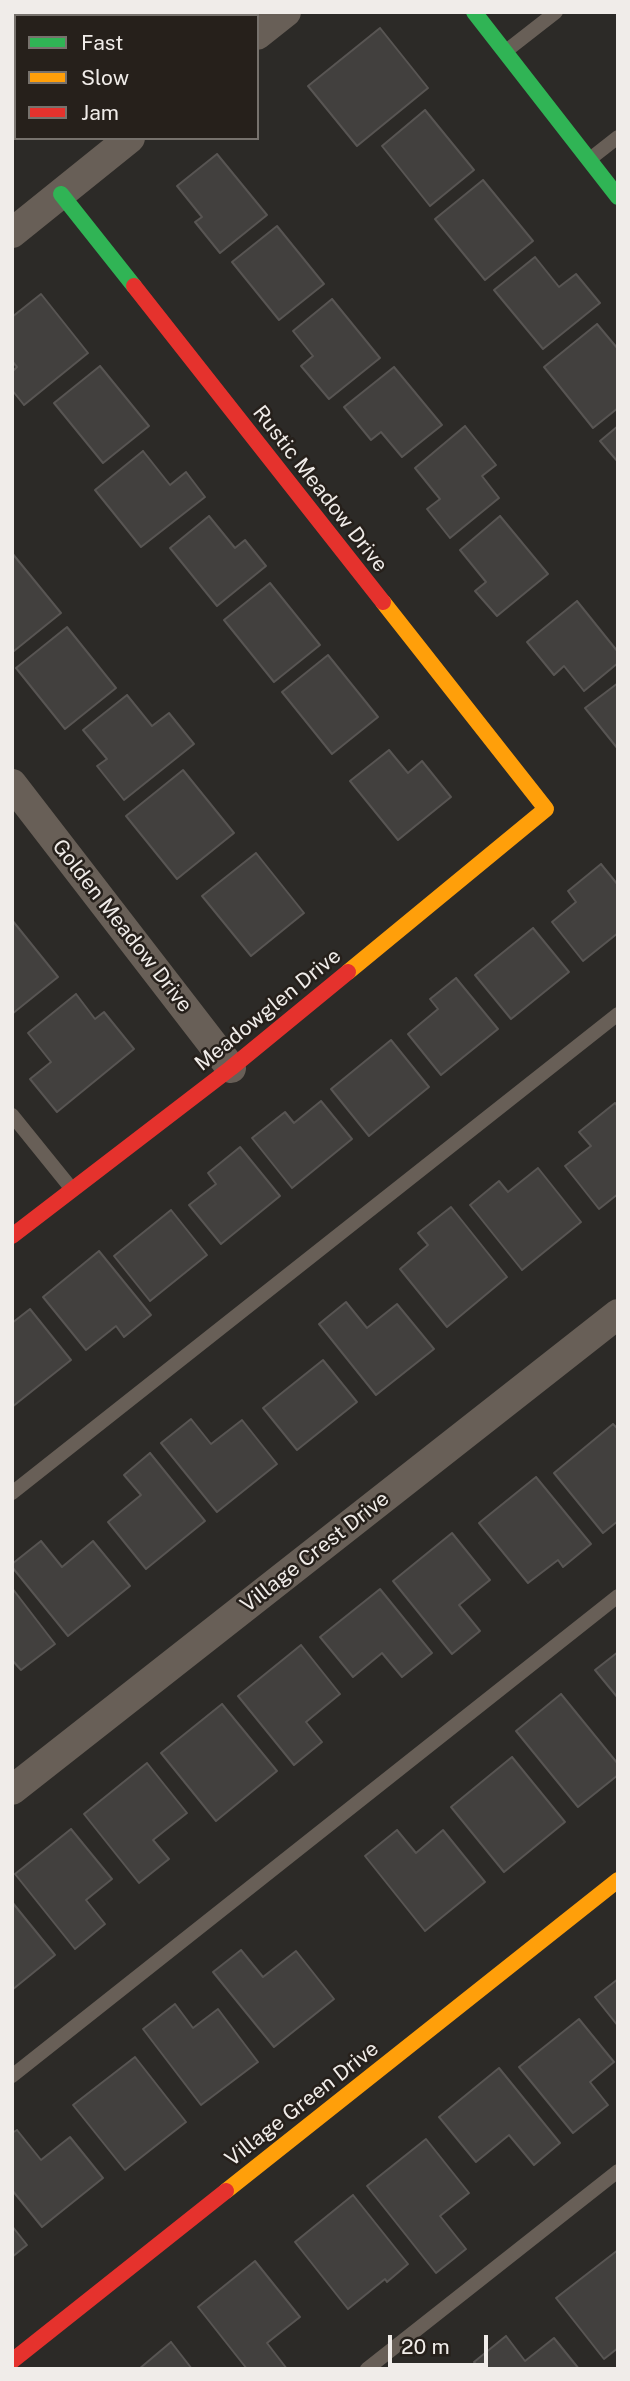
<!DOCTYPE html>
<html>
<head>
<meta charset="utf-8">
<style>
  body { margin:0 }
  #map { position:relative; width:630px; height:2381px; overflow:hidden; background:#2c2a27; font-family:"Public Sans",sans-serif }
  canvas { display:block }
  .frame { position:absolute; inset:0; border:14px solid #f0ece9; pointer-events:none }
  .legend { position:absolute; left:14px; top:14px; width:245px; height:126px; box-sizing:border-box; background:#26201b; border:2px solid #77726d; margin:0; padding:9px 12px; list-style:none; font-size:21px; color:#f0ece9 }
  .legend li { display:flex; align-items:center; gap:14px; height:35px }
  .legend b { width:35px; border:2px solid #77726d }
  .scale { position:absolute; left:388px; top:2335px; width:100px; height:32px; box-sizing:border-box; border:4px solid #f0ece9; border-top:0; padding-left:9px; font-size:21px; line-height:24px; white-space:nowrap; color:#f0ece9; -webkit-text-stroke:5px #26201b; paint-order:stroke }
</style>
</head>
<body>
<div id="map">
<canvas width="630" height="2381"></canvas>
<div class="frame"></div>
<ul class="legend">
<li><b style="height:9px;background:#30b455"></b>Fast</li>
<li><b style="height:9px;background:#ff9f0a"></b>Slow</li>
<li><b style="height:9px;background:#e5322d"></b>Jam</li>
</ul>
<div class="scale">20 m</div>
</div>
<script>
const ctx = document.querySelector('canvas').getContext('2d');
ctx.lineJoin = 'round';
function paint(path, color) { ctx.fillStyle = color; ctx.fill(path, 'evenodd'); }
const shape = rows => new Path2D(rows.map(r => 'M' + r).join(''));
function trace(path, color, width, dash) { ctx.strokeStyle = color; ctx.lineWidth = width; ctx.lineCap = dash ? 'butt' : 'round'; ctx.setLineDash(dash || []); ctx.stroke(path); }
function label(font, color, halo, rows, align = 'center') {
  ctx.font = font + ' "Public Sans",sans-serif'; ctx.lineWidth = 5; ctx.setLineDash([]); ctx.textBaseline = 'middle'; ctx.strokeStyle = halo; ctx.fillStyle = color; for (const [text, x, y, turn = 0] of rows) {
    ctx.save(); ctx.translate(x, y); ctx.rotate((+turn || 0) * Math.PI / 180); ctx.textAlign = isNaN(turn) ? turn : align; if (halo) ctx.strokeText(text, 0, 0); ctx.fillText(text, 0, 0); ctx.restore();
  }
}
const building = shape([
  [380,28,428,88,357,146,308,86,380,28],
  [425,110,474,170,430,206,382,146,425,110],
  [217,154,267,215,220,253,195,222,202,217,177,186,217,154],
  [483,180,533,241,485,280,435,219,483,180],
  [277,226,324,284,279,320,232,262,277,226],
  [535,257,559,287,576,274,600,303,543,349,494,290,535,257],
  [41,294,88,353,24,405,12,390,12,372,17,367,12,361,12,317,41,294],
  [332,299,380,358,329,399,301,366,313,356,293,331,332,299],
  [597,324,618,349,618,408,593,428,544,367,597,324],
  [100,366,149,426,103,463,54,403,100,366],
  [394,367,442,425,402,457,381,432,371,440,344,407,394,367],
  [465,426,496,465,482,476,499,498,450,538,427,509,440,499,415,468,465,426],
  [618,426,618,462,600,441,618,426],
  [143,451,170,485,186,472,205,497,141,547,95,490,143,451],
  [209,516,235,548,245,540,266,566,217,606,170,548,209,516],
  [500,516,548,574,497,616,475,591,486,582,460,550,500,516],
  [12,553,61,613,14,651,12,650,12,553],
  [270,583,320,645,274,682,224,620,270,583],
  [577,601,618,652,618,663,584,691,564,666,554,675,527,642,577,601],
  [67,627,116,688,65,729,16,668,67,627],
  [328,655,378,717,332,754,282,692,328,655],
  [618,683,618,749,585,708,618,683],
  [127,695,152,726,169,713,194,744,124,800,97,766,107,759,83,730,127,695],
  [389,750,408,773,422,761,451,797,398,840,350,781,389,750],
  [183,770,234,833,177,879,126,816,183,770],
  [256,853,304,913,251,956,202,896,256,853],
  [601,864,618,885,618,933,583,961,552,922,576,902,568,891,601,864],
  [12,920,58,977,12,1014,12,920],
  [533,928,569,972,511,1019,475,975,533,928],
  [456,978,498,1029,441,1075,408,1034,438,1009,430,999,456,978],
  [76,994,95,1019,104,1012,134,1049,57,1112,30,1079,51,1062,28,1033,76,994],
  [391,1040,429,1087,369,1136,331,1089,391,1040],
  [321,1101,352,1139,292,1188,252,1138,285,1112,294,1123,321,1101],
  [615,1103,618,1107,618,1194,599,1209,565,1166,591,1146,579,1132,615,1103],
  [240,1147,280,1196,221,1244,189,1205,216,1184,208,1173,240,1147],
  [538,1168,581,1222,522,1270,470,1205,499,1181,508,1192,538,1168],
  [451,1207,507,1277,447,1327,400,1269,428,1245,418,1233,451,1207],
  [171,1210,207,1255,150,1301,114,1256,171,1210],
  [99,1251,151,1315,124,1337,116,1326,86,1350,43,1297,99,1251],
  [346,1302,367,1328,397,1304,434,1349,376,1395,319,1324,346,1302],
  [30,1309,71,1360,12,1407,12,1323,30,1309],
  [323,1360,357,1402,297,1450,263,1408,323,1360],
  [191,1419,211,1444,242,1420,277,1464,217,1512,161,1443,191,1419],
  [613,1424,618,1429,618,1521,603,1533,554,1473,613,1424],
  [150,1453,205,1521,146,1569,108,1522,141,1495,124,1475,150,1453],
  [536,1477,591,1544,563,1567,558,1560,528,1583,479,1523,536,1477],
  [452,1533,490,1580,459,1605,480,1631,452,1654,393,1581,452,1533],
  [41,1541,62,1567,93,1541,130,1586,68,1636,12,1567,12,1564,41,1541],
  [12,1588,55,1644,21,1670,12,1660,12,1588],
  [380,1589,432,1653,402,1677,382,1653,353,1677,320,1637,380,1589],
  [301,1645,340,1694,306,1722,322,1742,294,1765,238,1696,301,1645],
  [618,1652,618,1698,595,1670,618,1652],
  [561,1694,618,1764,618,1775,578,1807,516,1731,561,1694],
  [222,1704,277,1771,216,1821,161,1753,222,1704],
  [512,1757,565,1822,504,1872,451,1807,512,1757],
  [147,1763,187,1813,153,1840,169,1859,139,1883,84,1814,147,1763],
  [71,1829,112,1879,86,1900,105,1924,75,1949,15,1874,71,1829],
  [397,1830,416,1853,443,1830,485,1882,425,1931,365,1856,397,1830],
  [12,1902,55,1955,12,1990,12,1902],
  [241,1950,263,1977,296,1951,334,1999,274,2047,213,1972,241,1950],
  [618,1979,618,2026,595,1997,618,1979],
  [175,2004,193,2028,218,2009,258,2062,201,2105,143,2029,175,2004],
  [579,2019,614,2062,590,2082,608,2105,573,2133,519,2067,579,2019],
  [135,2057,186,2122,125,2170,73,2105,135,2057],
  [499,2068,560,2143,534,2165,509,2135,476,2162,439,2117,499,2068],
  [17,2130,41,2160,70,2137,103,2178,42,2227,12,2190,12,2133,17,2130],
  [426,2139,469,2193,440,2216,466,2249,436,2273,367,2186,426,2139],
  [353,2195,408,2264,387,2282,385,2279,348,2309,295,2242,353,2195],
  [12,2226,27,2245,12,2257,12,2226],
  [618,2250,618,2348,604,2359,556,2298,618,2250],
  [255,2261,300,2317,267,2343,287,2369,247,2369,198,2307,255,2261],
  [506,2336,525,2361,554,2338,579,2369,480,2369,474,2362,506,2336],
  [171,2342,192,2369,139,2369,171,2342]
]);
const lane = shape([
  [506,51,556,12],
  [590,159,618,137],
  [12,1115,71,1188],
  [12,1493,618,1014],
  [12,2076,618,1596],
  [367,2369,618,2171]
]);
const street = shape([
  [257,35,286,12],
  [12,233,130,138],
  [12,784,231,1068],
  [12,1790,618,1314]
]);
const fast = shape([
  [474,12,618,197],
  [61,194,134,286]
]);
const slow = shape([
  [12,125,16,123],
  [348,972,546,809,383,602],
  [226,2191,618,1880]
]);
const jam = shape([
  [34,16,39,12],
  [152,16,156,12],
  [134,286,383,602],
  [12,1236,231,1068,348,972],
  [12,2361,226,2191]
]);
const streetNames = [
  ["Rustic Meadow Drive",320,489,52],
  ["Golden Meadow Drive",122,926,52],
  ["Meadowglen Drive",268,1010,-39],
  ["Village Crest Drive",315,1552,-38],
  ["Village Green Drive",302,2104,-38]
];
paint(building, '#42403e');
trace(building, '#585553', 2);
trace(lane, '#685f57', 14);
trace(street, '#685f57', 30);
trace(fast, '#30b455', 16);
trace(slow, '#ff9f0a', 16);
trace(jam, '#e5322d', 16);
label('21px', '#f0ece9', '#26201b', streetNames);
</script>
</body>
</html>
